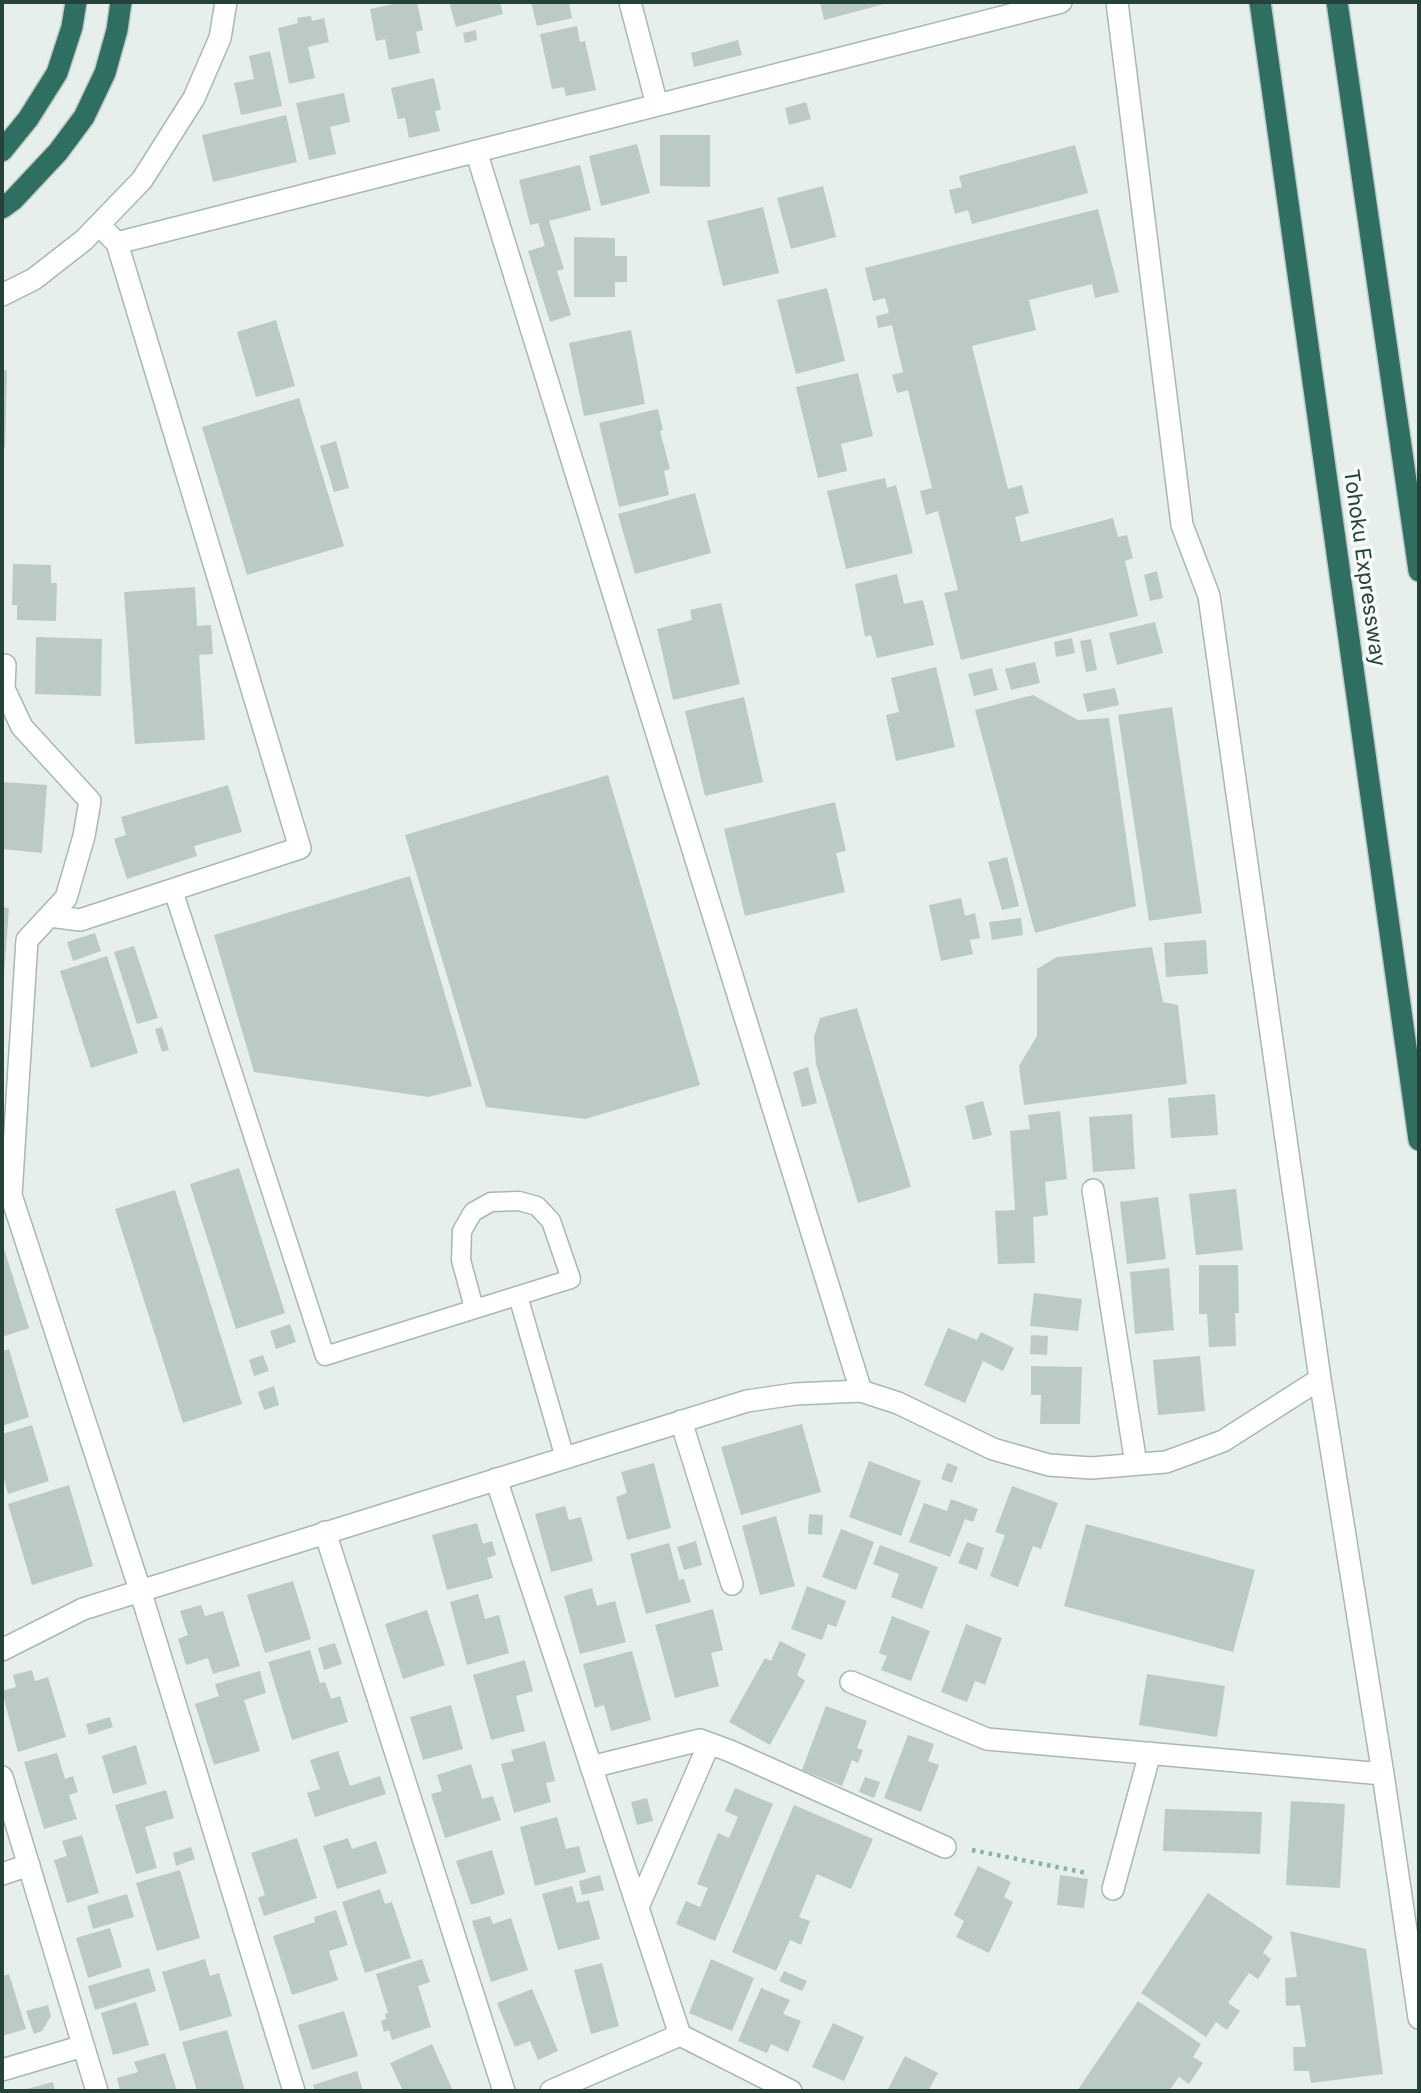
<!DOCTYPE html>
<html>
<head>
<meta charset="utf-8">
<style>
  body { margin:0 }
  #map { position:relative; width:1421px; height:2093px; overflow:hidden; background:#e6efeb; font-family:Inter,sans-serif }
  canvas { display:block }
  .frame { position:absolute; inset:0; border:4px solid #24423a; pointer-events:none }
</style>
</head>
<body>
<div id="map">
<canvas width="1421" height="2093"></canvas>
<div class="frame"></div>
</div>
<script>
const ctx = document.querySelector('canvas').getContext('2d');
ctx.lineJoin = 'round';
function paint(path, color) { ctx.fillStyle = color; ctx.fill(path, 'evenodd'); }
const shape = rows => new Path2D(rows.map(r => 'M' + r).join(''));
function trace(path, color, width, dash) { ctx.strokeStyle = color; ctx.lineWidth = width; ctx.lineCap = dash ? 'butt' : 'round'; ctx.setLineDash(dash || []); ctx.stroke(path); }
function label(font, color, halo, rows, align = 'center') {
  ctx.font = font + ' Inter,sans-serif'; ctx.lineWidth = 7; ctx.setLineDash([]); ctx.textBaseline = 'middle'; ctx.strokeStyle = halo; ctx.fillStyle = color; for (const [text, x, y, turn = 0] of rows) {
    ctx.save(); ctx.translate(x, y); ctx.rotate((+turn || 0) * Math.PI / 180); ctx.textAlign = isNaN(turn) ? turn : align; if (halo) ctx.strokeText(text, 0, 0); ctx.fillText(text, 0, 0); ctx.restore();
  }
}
const building = shape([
  [403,2,417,2,423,30,416,32,420,53,389,60,385,39,376,41,370,9],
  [449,2,500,2,503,14,456,27],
  [531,2,569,2,572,18,537,26],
  [820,2,888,2,888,3,824,20],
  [311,16,312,21,324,18,329,42,308,47,315,78,289,84,278,28,298,23,297,18],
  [577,26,580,42,585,41,596,90,566,96,564,87,552,89,540,34],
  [476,30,477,40,465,43,463,33],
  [738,40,742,55,694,67,691,53],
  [270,51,282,106,241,115,234,83,254,79,249,56],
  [434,78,441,110,435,111,440,131,409,138,405,118,398,119,391,88],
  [344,93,350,122,330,127,336,154,309,160,296,103],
  [806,102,811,119,789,125,785,108],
  [286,115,297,162,213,182,202,135],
  [660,135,710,135,710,187,660,186],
  [637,144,650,193,601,206,589,156],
  [1075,145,1088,193,972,224,968,210,955,214,949,190,962,187,959,176],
  [580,165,591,210,549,221,564,269,557,271,571,315,550,322,528,251,545,246,538,223,530,225,519,180],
  [823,186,836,237,791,249,777,198],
  [763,207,779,273,723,286,707,221],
  [1098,209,1119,292,1095,298,1092,284,1029,300,1036,330,972,346,1008,489,1022,485,1029,513,1015,517,1021,542,1113,518,1118,537,1127,535,1133,558,1125,561,1138,616,961,660,944,593,958,590,938,511,926,515,920,491,932,488,908,390,897,393,892,375,903,372,892,325,878,328,876,316,889,313,885,298,873,301,865,268],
  [574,237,615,238,615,256,627,256,627,282,615,282,615,297,574,297],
  [827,288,845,361,796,374,777,300],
  [276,320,295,386,256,397,237,332],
  [631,330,645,404,584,416,569,343],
  [2,370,7,370,5,448,2,448],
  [858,373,873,436,841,444,847,471,818,478,796,387],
  [299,398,344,546,247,575,202,427],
  [658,409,663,430,660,431,670,469,664,471,669,495,619,507,599,423],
  [336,441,349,488,334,492,320,446],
  [885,478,887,488,896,485,913,553,846,569,827,491],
  [695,493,711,553,635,574,618,514],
  [13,564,51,565,51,583,57,583,56,621,17,620,17,605,12,605],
  [1157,571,1163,598,1150,601,1144,575],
  [897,574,904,604,923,600,934,645,877,658,871,635,865,637,855,584],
  [195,587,197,626,211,625,213,654,199,655,205,740,135,744,124,592],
  [721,603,740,684,673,700,657,629,692,620,690,610],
  [1155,622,1163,653,1117,665,1109,633],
  [36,637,102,639,101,696,35,694],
  [1072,638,1075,653,1056,657,1054,642],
  [1091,639,1097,670,1086,672,1080,641],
  [1035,662,1040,683,1011,690,1005,669],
  [936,667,955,747,896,761,886,715,899,712,891,678],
  [992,668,998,690,974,696,968,674],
  [1115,688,1119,705,1087,712,1083,694],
  [1033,695,1078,720,1109,718,1136,906,1035,933,975,710],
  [744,697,763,782,705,796,685,711],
  [1172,707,1202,913,1149,921,1118,715],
  [608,775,700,1085,585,1119,486,1107,405,835],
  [2,782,47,785,42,853,2,849],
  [228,785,242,832,194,846,197,856,127,879,114,839,126,835,121,817],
  [835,802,846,851,836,853,845,892,745,916,724,829],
  [1007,857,1019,906,1002,910,988,862],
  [410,876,472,1086,428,1097,254,1072,214,935],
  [961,898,965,916,975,913,980,938,970,940,973,954,941,961,929,905],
  [2,907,9,908,4,975,2,975],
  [1021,918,1023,935,992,940,989,922],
  [95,933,101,951,73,961,67,942],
  [1206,940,1208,974,1166,977,1164,943],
  [134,946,158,1018,137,1024,114,952],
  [1152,947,1163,1002,1178,1005,1187,1084,1024,1105,1019,1066,1037,1036,1037,969,1057,957],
  [107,956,138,1053,91,1068,60,971],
  [857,1008,911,1187,858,1203,816,1064,814,1037,820,1018],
  [162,1027,169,1050,162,1052,155,1029],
  [808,1067,817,1103,802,1107,793,1072],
  [1215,1094,1218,1135,1171,1138,1168,1098],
  [983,1101,992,1135,973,1140,965,1106],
  [1060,1111,1067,1179,1045,1182,1048,1215,1033,1217,1035,1263,998,1264,995,1211,1015,1210,1010,1131,1030,1129,1028,1115],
  [1132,1114,1135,1169,1093,1172,1089,1117],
  [239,1168,285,1313,236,1329,190,1184],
  [1236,1189,1243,1250,1196,1255,1189,1194],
  [175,1190,242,1404,183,1423,115,1209],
  [1158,1197,1166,1259,1127,1264,1120,1202],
  [2,1242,29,1328,2,1337],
  [1199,1265,1238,1265,1239,1313,1235,1313,1236,1346,1209,1347,1207,1314,1199,1314],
  [1169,1268,1174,1330,1135,1334,1130,1272],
  [1034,1293,1082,1299,1078,1331,1030,1326],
  [290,1324,296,1342,276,1349,270,1331],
  [948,1328,977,1340,981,1332,1014,1348,1003,1371,983,1361,965,1403,924,1385],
  [1031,1335,1048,1336,1047,1355,1030,1354],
  [9,1349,29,1417,2,1426,2,1351],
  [263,1355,269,1371,254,1376,249,1360],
  [1200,1356,1205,1411,1158,1415,1153,1360],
  [1031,1366,1082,1367,1080,1424,1040,1424,1041,1395,1031,1395],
  [274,1386,279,1405,264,1410,258,1392],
  [802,1424,821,1492,741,1515,721,1447],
  [32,1425,49,1481,8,1494,2,1472,2,1434],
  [869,1461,921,1481,901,1536,849,1517],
  [654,1463,671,1528,627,1540,616,1497,627,1493,621,1472],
  [947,1463,958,1467,952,1483,941,1479],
  [69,1485,93,1566,32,1585,8,1504],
  [1012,1486,1058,1503,1041,1549,1033,1546,1018,1587,990,1576,1005,1535,995,1532],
  [951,1499,978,1509,973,1522,965,1519,950,1557,909,1542,924,1503,947,1511],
  [565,1506,569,1520,581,1517,593,1561,551,1572,535,1514],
  [809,1514,823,1515,822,1535,808,1534],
  [776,1516,795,1586,760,1595,742,1526],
  [477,1523,483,1544,492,1541,496,1555,487,1558,493,1578,447,1590,432,1535],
  [1086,1524,1255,1570,1233,1652,1064,1606],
  [841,1529,874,1542,856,1590,822,1577],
  [696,1541,702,1565,684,1570,677,1547],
  [967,1542,984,1548,977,1570,958,1563],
  [669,1543,679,1580,684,1579,691,1602,646,1614,630,1554],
  [880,1545,938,1567,922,1609,891,1597,899,1574,873,1564],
  [293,1581,311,1639,265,1653,247,1595],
  [807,1586,846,1601,836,1627,828,1624,822,1640,791,1629],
  [592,1588,597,1606,615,1601,626,1642,580,1654,564,1596],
  [478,1594,485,1619,499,1615,509,1653,467,1665,450,1602],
  [201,1605,205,1616,223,1611,240,1666,213,1674,208,1658,186,1665,178,1639,188,1635,180,1611],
  [713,1609,723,1650,711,1653,719,1686,675,1698,655,1625],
  [427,1610,445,1665,403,1679,385,1624],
  [892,1616,930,1631,911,1681,881,1670,887,1656,879,1653],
  [966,1624,1002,1638,985,1685,975,1681,967,1702,941,1692],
  [780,1641,806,1654,797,1675,805,1681,770,1745,729,1722,765,1658,771,1661],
  [335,1643,342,1664,324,1670,318,1648],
  [310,1650,320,1683,325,1682,331,1699,340,1696,348,1722,292,1740,268,1662],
  [632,1651,651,1720,611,1731,604,1705,595,1708,583,1664],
  [525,1660,533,1691,516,1696,525,1731,491,1740,473,1675],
  [32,1670,35,1681,48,1677,66,1737,18,1752,2,1691,16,1687,13,1675],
  [260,1671,266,1693,244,1700,260,1751,214,1765,195,1704,219,1696,215,1684],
  [1147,1674,1225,1686,1217,1737,1139,1725],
  [451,1705,463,1749,423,1760,410,1717],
  [826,1706,867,1721,857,1748,863,1750,858,1763,852,1760,842,1786,802,1770],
  [110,1717,113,1727,89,1735,86,1724],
  [908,1735,934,1744,928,1761,939,1765,921,1812,884,1798],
  [545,1741,555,1781,546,1783,551,1802,514,1813,501,1764,514,1761,511,1750],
  [136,1745,147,1784,113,1794,102,1756],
  [338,1751,350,1786,380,1776,386,1794,315,1817,307,1793,320,1789,310,1760],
  [57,1753,65,1779,73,1776,78,1792,69,1795,77,1819,44,1829,24,1762],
  [471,1764,482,1799,493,1796,501,1820,445,1838,431,1794,442,1791,437,1775],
  [865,1777,880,1782,874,1798,859,1792],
  [735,1788,773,1804,715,1941,676,1924,686,1901,700,1907,708,1888,697,1884,718,1833,729,1838,738,1817,725,1811],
  [166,1790,174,1818,145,1827,157,1868,136,1874,115,1805],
  [647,1798,653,1821,637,1825,631,1802],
  [1291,1801,1345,1804,1340,1888,1286,1885],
  [794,1805,873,1839,851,1889,817,1874,799,1917,810,1921,801,1945,790,1940,776,1971,732,1952],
  [1165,1809,1262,1812,1260,1854,1163,1851],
  [557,1817,566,1849,579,1846,586,1872,535,1886,520,1827],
  [82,1835,99,1893,67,1903,54,1860,67,1856,62,1841],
  [297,1838,317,1898,264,1916,258,1898,265,1895,251,1853],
  [348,1838,352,1849,376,1841,387,1873,337,1889,323,1846],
  [191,1847,195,1859,176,1866,173,1853],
  [492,1850,505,1894,471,1905,456,1861],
  [978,1866,1011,1882,1004,1897,1013,1902,989,1953,956,1937,964,1921,954,1915],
  [180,1870,200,1938,157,1951,136,1883],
  [600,1875,604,1890,582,1895,579,1881],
  [1060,1875,1088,1879,1084,1908,1057,1905],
  [572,1886,577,1903,589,1900,600,1939,558,1950,542,1894],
  [380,1889,385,1904,392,1902,411,1958,365,1973,342,1902],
  [1208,1893,1273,1937,1263,1953,1271,1959,1258,1979,1249,1973,1228,2003,1240,2011,1227,2030,1216,2022,1206,2037,1141,1993],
  [127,1894,134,1917,93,1929,87,1906],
  [336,1910,348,1945,329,1951,338,1980,292,1995,273,1936,315,1922,314,1917],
  [490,1916,493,1924,511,1918,528,1970,491,1982,472,1921],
  [110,1928,122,1967,88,1978,76,1938],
  [1290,1931,1366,1949,1383,2074,1311,2083,1309,2071,1294,2071,1293,2047,1306,2047,1300,2005,1286,2006,1285,1978,1297,1977],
  [205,1959,210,1976,219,1973,232,2016,180,2031,162,1972],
  [422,1959,430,1982,418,1986,431,2027,392,2040,389,2030,384,2032,381,2021,386,2019,385,2014,388,2013,376,1974],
  [711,1959,754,1978,732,2031,689,2013],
  [602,1963,619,2026,591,2034,574,1970],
  [149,1968,156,1991,95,2010,88,1986],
  [784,1971,807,1981,802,1991,779,1981],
  [9,1974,26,2029,2,2036,2,1976],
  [761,1988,790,2000,783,2014,801,2021,788,2052,771,2044,767,2053,738,2041],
  [532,1989,558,2051,538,2060,530,2041,515,2047,497,2003],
  [1138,2001,1201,2044,1193,2057,1203,2063,1189,2084,1179,2077,1169,2091,1077,2091],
  [136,2002,149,2045,113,2055,101,2013],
  [48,2005,51,2016,42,2031,34,2034,26,2011],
  [344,2011,358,2056,312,2070,298,2025],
  [833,2023,864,2037,844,2081,812,2067],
  [227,2030,245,2091,197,2091,182,2042],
  [432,2044,453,2091,403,2091,390,2063],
  [165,2053,177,2091,120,2091,117,2078,138,2072,134,2062],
  [905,2056,938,2073,928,2091,887,2091],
  [357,2071,363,2091,315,2091,313,2085],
  [53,2082,55,2091,24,2091,23,2090]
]);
const path = shape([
  [972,1850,1087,1873]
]);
const service = shape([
  [173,890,325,1356,571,1279,551,1221,537,1206,519,1201,491,1202,473,1212,462,1231,461,1260,474,1308],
  [518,1296,565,1458]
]);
const minor = shape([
  [630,2,657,105],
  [1117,2,1182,525,1209,596,1320,1379,1383,1774,1419,2018],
  [476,151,861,1391],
  [99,225,117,243,1061,2],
  [2,295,34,279,84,240,142,180,194,98,220,38,226,2],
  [2,665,5,665,4,689,22,727,90,801,84,836,66,898,27,940,11,1195,140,1590,294,2091],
  [50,916,80,920,300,848,117,243],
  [1093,1190,1136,1464],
  [681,1421,732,1584],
  [496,1479,680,2035,791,2091],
  [325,1532,504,2091],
  [2,1650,83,1609,747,1401,795,1394,861,1391,898,1403,993,1449,1049,1465,1091,1468,1166,1462,1223,1441,1320,1379],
  [851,1682,987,1739,1383,1774],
  [591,1767,700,1740,730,1751,945,1847],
  [2,1777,97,2091],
  [2,1874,29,1865],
  [1113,1889,1150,1753],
  [638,1907,709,1744],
  [2,2070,83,2046],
  [551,2091,680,2035]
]);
const motorway = shape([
  [1260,2,1419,1140],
  [1337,2,1419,571],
  [2,151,28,119,57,73,72,27,76,2],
  [2,208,13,200,58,152,84,117,105,73,117,30,121,2]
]);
const streetNames = [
  ["Tohoku Expressway",1364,568,82]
];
paint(building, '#bbcac4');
trace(service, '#a8b8b2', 21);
trace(minor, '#a8b8b2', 24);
trace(motorway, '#c2cac8', 24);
trace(path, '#86b3a5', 4.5, [3.5, 5]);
trace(service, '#fff', 18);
trace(minor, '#fff', 21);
trace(motorway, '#2f6f62', 21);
label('21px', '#24423a', '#f7fbf9', streetNames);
</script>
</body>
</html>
